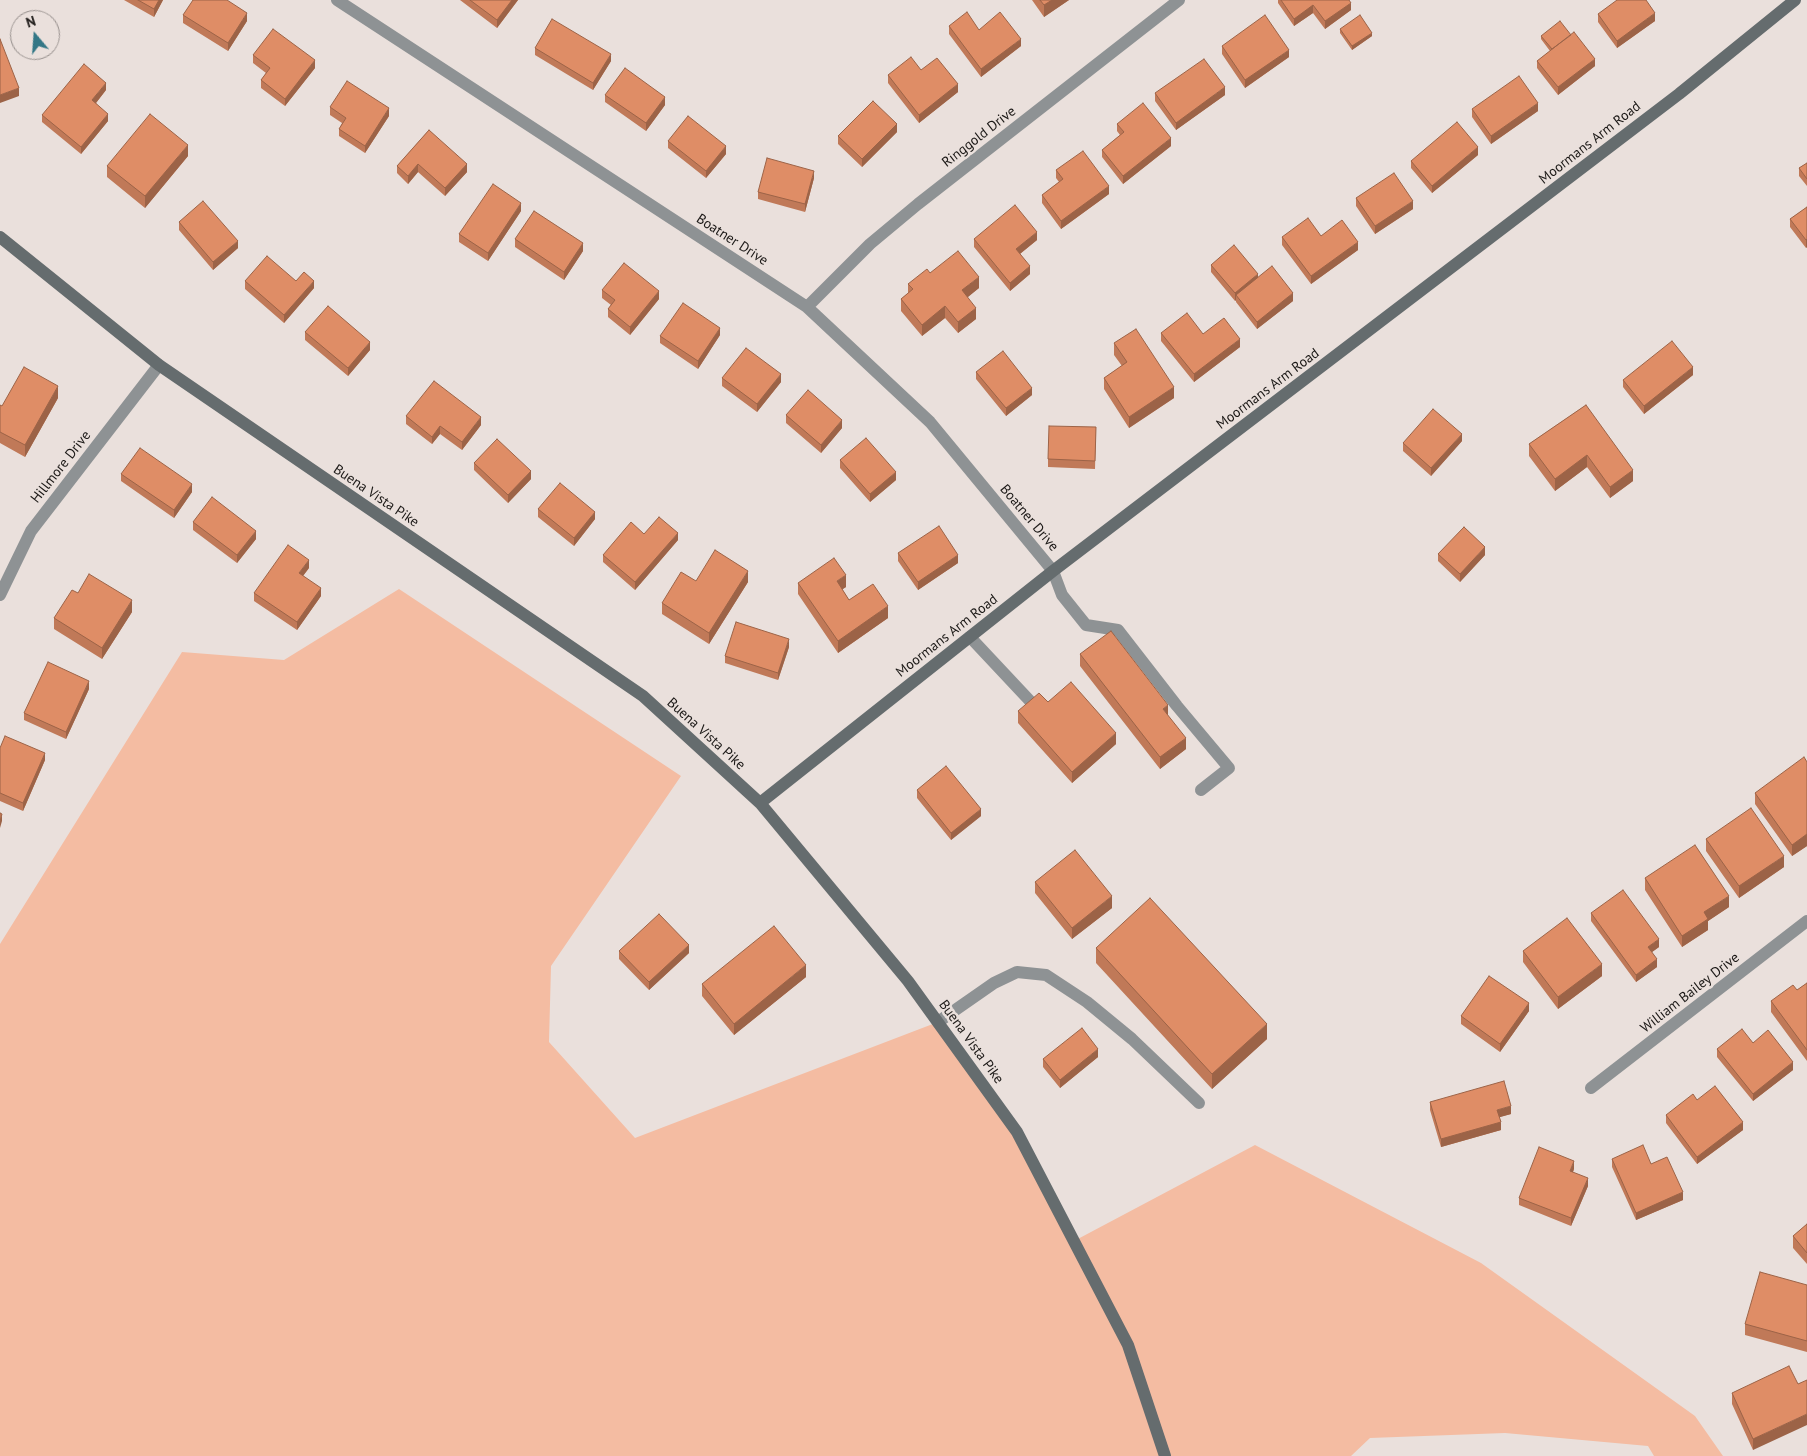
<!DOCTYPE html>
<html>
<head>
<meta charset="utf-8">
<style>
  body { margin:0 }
  #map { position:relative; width:1807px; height:1456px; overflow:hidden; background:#eae0dc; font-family:"PT Sans",sans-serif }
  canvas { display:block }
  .north { position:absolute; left:10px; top:10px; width:50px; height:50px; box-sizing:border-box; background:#eae0dc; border:1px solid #97908d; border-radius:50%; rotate:342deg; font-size:14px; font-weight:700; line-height:20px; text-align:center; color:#1b1816 }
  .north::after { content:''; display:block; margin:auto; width:18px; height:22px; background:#337786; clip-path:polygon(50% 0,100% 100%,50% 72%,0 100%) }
</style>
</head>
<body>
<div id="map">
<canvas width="1807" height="1456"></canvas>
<div class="north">N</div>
</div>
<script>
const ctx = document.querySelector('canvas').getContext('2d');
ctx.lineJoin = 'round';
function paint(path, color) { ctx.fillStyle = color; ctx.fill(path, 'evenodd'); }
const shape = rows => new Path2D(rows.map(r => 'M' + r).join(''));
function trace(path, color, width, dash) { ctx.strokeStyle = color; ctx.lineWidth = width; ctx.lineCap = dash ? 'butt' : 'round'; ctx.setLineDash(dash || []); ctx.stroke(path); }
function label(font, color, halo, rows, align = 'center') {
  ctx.font = font + ' "PT Sans",sans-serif'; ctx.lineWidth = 5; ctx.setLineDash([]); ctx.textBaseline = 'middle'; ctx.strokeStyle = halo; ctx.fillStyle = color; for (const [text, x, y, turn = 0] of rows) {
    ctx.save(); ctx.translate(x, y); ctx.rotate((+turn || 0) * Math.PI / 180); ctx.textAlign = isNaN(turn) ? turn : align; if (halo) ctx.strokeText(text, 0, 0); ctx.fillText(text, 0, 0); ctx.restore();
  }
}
const green = shape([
  [399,589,681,776,551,966,549,1042,635,1138,938,1022,1017,1132,1074,1241,1255,1145,1481,1263,1695,1416,1723,1456,1654,1456,1648,1446,1505,1433,1370,1438,1351,1456,0,1456,0,944,182,652,284,660]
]);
const lane = shape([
  [1053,571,1062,595,1086,625,1118,630,1177,706,1229,768,1201,790],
  [970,637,1030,701],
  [938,1022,994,983,1017,972,1046,975,1087,1002,1132,1039,1199,1103]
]);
const street = shape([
  [337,0,807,307,930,422,1053,571],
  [807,307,870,244,918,204,1179,0],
  [0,595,31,531,159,365],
  [1591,1088,1807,921]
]);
const secondary = shape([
  [0,237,159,365,643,696,760,803,908,981,1017,1132,1128,1345,1165,1456],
  [760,803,1053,571,1679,94,1795,0]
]);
const wall = shape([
  [124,0,163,0,154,17],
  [460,0,518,0,497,28],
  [1032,0,1069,0,1044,17],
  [1278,0,1349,0,1351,10,1325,29,1313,13,1294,26,1278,3],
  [1598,14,1655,21,1617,48,1598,22],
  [183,15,247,21,228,51,183,23],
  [949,26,1021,46,981,77,949,34],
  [1340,29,1372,36,1352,50,1340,33],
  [1541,36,1595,66,1558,95,1537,68,1537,61,1550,51,1541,39],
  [1222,46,1289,57,1245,88,1222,54],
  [535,48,611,61,593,90,535,55],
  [253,55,315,68,285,106,261,88,261,80,266,73,253,63],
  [921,70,958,92,919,123,888,83,888,75],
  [106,90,96,103,108,121,81,154,42,122,42,115],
  [1155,93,1225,95,1176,130,1155,101],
  [605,95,665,105,646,131,605,102],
  [330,107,389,116,365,153,339,136,339,129,342,123,330,115],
  [1472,109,1538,111,1491,144,1472,117],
  [1117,124,1171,146,1123,184,1102,157,1102,150,1120,135,1117,131],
  [429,130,467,172,445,196,418,172,408,184,397,173,397,166],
  [897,132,862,167,838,144,838,136],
  [668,141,726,154,706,178,668,148],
  [1478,155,1432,193,1411,168,1411,161],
  [188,156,145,208,107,177,107,166],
  [1807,163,1807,186,1799,176,1799,168],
  [1056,170,1109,194,1061,229,1042,203,1042,195,1059,182,1056,178],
  [814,178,805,212,758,199,758,192],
  [1356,198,1413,209,1375,234,1356,206],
  [1807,207,1807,247,1806,248,1790,227,1790,219],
  [521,211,488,261,459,242,459,234],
  [179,222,238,248,213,270,179,230],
  [1321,236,1358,250,1311,284,1282,245,1282,237],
  [515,239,583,251,564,280,515,247],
  [974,239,1037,240,1020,254,1030,274,1010,291,974,247],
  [1211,265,1258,277,1293,301,1257,329,1236,302,1236,300,1235,301,1211,272],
  [930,273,979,288,967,297,976,319,958,333,945,318,922,336,901,311,901,299,908,293,908,284],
  [245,281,314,288,284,323,245,289],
  [602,290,659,299,630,335,608,317,608,309,611,305,602,298],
  [305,332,370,350,348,376,305,340],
  [1161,333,1203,334,1240,347,1194,382,1161,341],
  [720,335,698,369,660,343,660,336],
  [1114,343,1174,398,1129,428,1104,389,1104,378,1122,366,1114,355],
  [976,372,1032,395,1006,416,976,379],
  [1693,375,1644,414,1623,387,1623,380],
  [722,378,781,382,757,412,722,386],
  [58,398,25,457,0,443,0,405,2,406],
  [1586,405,1633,481,1610,498,1587,467,1555,491,1529,456,1529,444],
  [786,415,842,428,821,453,786,423],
  [406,416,481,425,462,450,440,434,432,444,406,424],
  [1096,427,1095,469,1048,467,1048,459],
  [1462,441,1431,476,1403,451,1403,443],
  [840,460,896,480,870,502,840,468],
  [474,463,531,479,508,503,474,470],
  [121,474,192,492,174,518,121,481],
  [538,509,595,519,574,546,538,517],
  [193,522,256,539,237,563,193,530],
  [678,540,635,590,603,562,603,555],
  [898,553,958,563,918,590,898,561],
  [1438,554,1485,555,1460,582,1438,561],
  [309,568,303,576,321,596,297,630,254,601,254,593],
  [696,581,748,582,709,644,662,614,662,603],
  [798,583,846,587,842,589,849,600,888,618,838,653,798,594],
  [78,593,132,612,102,659,54,629,54,618],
  [789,647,778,680,725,663,725,656],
  [1080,654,1168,716,1186,749,1160,769,1080,666],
  [89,689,66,739,24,720,24,713],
  [1018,711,1116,744,1072,783,1018,723],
  [0,748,45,760,23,811,0,801],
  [1807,762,1807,846,1792,856,1755,804,1755,793],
  [917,790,981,816,951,840,917,798],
  [1706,839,1784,867,1739,898,1706,851],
  [1645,878,1729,907,1708,921,1708,930,1682,947,1645,890],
  [1035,882,1112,908,1072,939,1035,893],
  [1591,913,1659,947,1652,952,1657,967,1636,982,1591,921],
  [1096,948,1267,1039,1212,1089,1096,963],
  [619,951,689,953,649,990,619,959],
  [1523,951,1602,976,1558,1009,1523,962],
  [806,977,734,1035,702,996,702,984],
  [1807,983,1807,1061,1771,1012,1771,1001,1797,990],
  [1529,1011,1500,1052,1461,1024,1461,1016],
  [1753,1043,1793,1070,1753,1101,1717,1057,1717,1049],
  [1098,1057,1060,1088,1043,1067,1043,1059],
  [1697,1100,1743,1130,1697,1164,1666,1123,1666,1115],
  [1430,1102,1511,1114,1499,1117,1501,1130,1441,1147,1430,1110],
  [1612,1159,1651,1164,1683,1200,1636,1220,1612,1167],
  [1574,1169,1573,1172,1588,1186,1571,1226,1519,1205,1519,1198],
  [1807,1224,1807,1264,1793,1248,1793,1236],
  [1807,1285,1807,1352,1745,1335,1745,1324],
  [1798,1384,1753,1450,1732,1404,1732,1393]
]);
const shadedWall = shape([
  [159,0,163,0,154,17,154,9],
  [512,0,518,0,497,28,497,20],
  [1052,0,1069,0,1044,17,1044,5],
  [1351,3,1351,10,1325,29,1325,21],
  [1313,5,1313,13,1294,26,1294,19],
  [247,13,247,21,228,51,228,43],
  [1655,13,1655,21,1617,48,1617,41],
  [1372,33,1372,36,1352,50,1352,46],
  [1021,39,1021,46,981,77,981,69],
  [1289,50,1289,57,1245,88,1245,80],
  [611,54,611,61,593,90,593,83],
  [1595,59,1595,66,1558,95,1558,87],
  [315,60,315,68,285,106,285,99],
  [106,83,106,90,92,108,92,100],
  [958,84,958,92,919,123,919,115],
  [1225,87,1225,95,1176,130,1176,123],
  [19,88,19,96,0,103,0,95],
  [665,97,665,105,646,131,646,123],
  [1538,103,1538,111,1491,144,1491,136],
  [389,108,389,116,365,153,365,146],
  [108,114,108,121,81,154,81,147],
  [897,124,897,132,862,167,862,159],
  [1171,138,1171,146,1123,184,1123,176],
  [188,145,188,156,145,208,145,196],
  [726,146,726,154,706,178,706,171],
  [1478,147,1478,155,1432,193,1432,186],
  [418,164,418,172,408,184,408,176],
  [467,164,467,172,445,196,445,188],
  [814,171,814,178,805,212,805,204],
  [1109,186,1109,194,1061,229,1061,221],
  [1413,201,1413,209,1375,234,1375,226],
  [521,203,521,211,488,261,488,253],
  [1037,232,1037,240,1016,257,1016,249],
  [1807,239,1807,247,1806,248,1806,240],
  [238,241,238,248,213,270,213,262],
  [1358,242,1358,250,1311,284,1311,276],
  [583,243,583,251,564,280,564,272],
  [1030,266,1030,274,1010,291,1010,283],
  [1258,274,1258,282,1236,295,1236,300,1235,301,1235,293],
  [979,277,979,288,962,302,962,290],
  [314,281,314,288,284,323,284,315],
  [659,291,659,299,630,335,630,327],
  [1293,293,1293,301,1257,329,1257,322],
  [945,306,945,318,922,336,922,325],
  [976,308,976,319,958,333,958,322],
  [720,328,720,335,698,369,698,361],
  [1240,339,1240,347,1194,382,1194,374],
  [370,342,370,350,348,376,348,368],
  [1693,367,1693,375,1644,414,1644,406],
  [781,374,781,382,757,412,757,404],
  [58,386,58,398,25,457,25,445],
  [1174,387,1174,398,1129,428,1129,417],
  [1032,388,1032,395,1006,416,1006,408],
  [481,417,481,425,462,450,462,442],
  [842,420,842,428,821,453,821,445],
  [440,426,440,434,432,444,432,437],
  [1462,434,1462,441,1431,476,1431,468],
  [1587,455,1587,467,1555,491,1555,479],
  [1633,470,1633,481,1610,498,1610,487],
  [531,471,531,479,508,503,508,495],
  [896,472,896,480,870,502,870,494],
  [192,484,192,492,174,518,174,510],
  [595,512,595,519,574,546,574,538],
  [256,531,256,539,237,563,237,555],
  [678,533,678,540,635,590,635,582],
  [1485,547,1485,555,1460,582,1460,574],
  [958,555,958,563,918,590,918,582],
  [309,560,309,568,299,581,299,573],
  [748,571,748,582,709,644,709,633],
  [846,575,846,587,837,593,837,581],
  [321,588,321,596,297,630,297,622],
  [132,600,132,612,102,659,102,648],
  [888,606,888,618,838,653,838,641],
  [789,639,789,647,778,680,778,673],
  [89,681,89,689,66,739,66,732],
  [1168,705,1168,716,1163,709],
  [1116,733,1116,744,1072,783,1072,772],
  [1186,738,1186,749,1160,769,1160,757],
  [45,753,45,760,23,811,23,803],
  [981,809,981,816,951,840,951,833],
  [2,814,2,821,0,828,0,821],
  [1807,834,1807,846,1792,856,1792,845],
  [1784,856,1784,867,1739,898,1739,886],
  [1112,896,1112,908,1072,939,1072,928],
  [1729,896,1729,907,1708,921,1708,930,1682,947,1682,936,1704,912],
  [1659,939,1659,947,1648,955,1648,947],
  [689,945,689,953,649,990,649,982],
  [1657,959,1657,967,1636,982,1636,975],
  [1602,964,1602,976,1558,1009,1558,997],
  [806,965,806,977,734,1035,734,1024],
  [1529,1003,1529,1011,1500,1052,1500,1044],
  [1267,1024,1267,1039,1212,1089,1212,1074],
  [1098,1049,1098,1057,1060,1088,1060,1080],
  [1793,1062,1793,1070,1753,1101,1753,1094],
  [1511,1106,1511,1114,1497,1118,1497,1110],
  [1501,1122,1501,1130,1441,1147,1441,1139],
  [1743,1122,1743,1130,1697,1164,1697,1157],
  [1574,1161,1574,1169,1570,1179,1570,1171],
  [1588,1178,1588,1186,1571,1226,1571,1218],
  [1683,1192,1683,1200,1636,1220,1636,1213],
  [1807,1414,1807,1425,1753,1450,1753,1439]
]);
const building = shape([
  [138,0,159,0,154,9,138,0],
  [193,0,227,0,247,13,228,43,183,15,193,0],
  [470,0,512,0,497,20,470,0],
  [1040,0,1052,0,1044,5,1040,0],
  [1281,0,1349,0,1351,3,1325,21,1313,5,1294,19,1281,0],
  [1617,0,1646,0,1655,13,1617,41,1598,14,1617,0],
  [967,12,979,30,1000,12,1021,39,981,69,949,26,967,12],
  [1265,15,1289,50,1245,80,1222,46,1265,15],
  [1360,15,1372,33,1352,46,1340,29,1360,15],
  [552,19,611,54,593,83,535,48,552,19],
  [1560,21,1571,35,1552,49,1541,36,1560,21],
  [273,29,315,60,285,99,261,80,270,68,253,55,273,29],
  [1574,32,1595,59,1558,87,1537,61,1574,32],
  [0,39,19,88,0,95,0,39],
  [911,57,921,70,937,58,958,84,919,115,888,75,911,57],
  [1204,59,1225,87,1176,123,1155,93,1204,59],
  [84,64,106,83,92,100,108,114,81,147,42,115,84,64],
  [625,68,665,97,646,123,605,95,625,68],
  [1519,76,1538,103,1491,136,1472,109,1519,76],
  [347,81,389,108,365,146,339,129,346,118,330,107,347,81],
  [873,101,897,124,862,159,838,136,873,101],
  [1143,103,1171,138,1123,176,1102,150,1124,132,1117,124,1143,103],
  [150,114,188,145,145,196,107,166,150,114],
  [688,116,726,146,706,171,668,141,688,116],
  [1457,122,1478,147,1432,186,1411,161,1457,122],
  [429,130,467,164,445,188,418,164,408,176,397,166,429,130],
  [1083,151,1109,186,1061,221,1042,195,1063,179,1056,170,1083,151],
  [767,158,814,171,805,204,758,192,767,158],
  [1807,163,1807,179,1799,168,1807,163],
  [1394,173,1413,201,1375,226,1356,198,1394,173],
  [493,184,521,203,488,253,459,234,493,184],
  [203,201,238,241,213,262,179,222,203,201],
  [1015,205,1037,232,1016,249,1030,266,1010,283,974,239,1015,205],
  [1807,207,1807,239,1806,240,1790,219,1807,207],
  [534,211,583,243,564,272,515,239,534,211],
  [1308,218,1321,236,1342,220,1358,242,1311,276,1282,237,1308,218],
  [1234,245,1258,274,1235,293,1211,265,1234,245],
  [958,251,979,277,962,290,976,308,958,322,945,306,922,325,901,299,913,289,908,284,927,269,930,273,958,251],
  [267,256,296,281,304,272,314,281,284,315,245,281,267,256],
  [624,263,659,291,630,327,608,309,615,300,602,290,624,263],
  [1272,266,1293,293,1257,322,1236,295,1272,266],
  [683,303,720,328,698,361,660,336,683,303],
  [328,306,370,342,348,368,305,332,328,306],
  [1187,313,1203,334,1224,318,1240,339,1194,374,1161,333,1187,313],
  [1136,329,1174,387,1129,417,1104,378,1127,362,1114,343,1136,329],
  [1672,341,1693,367,1644,406,1623,380,1672,341],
  [746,348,781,374,757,404,722,378,746,348],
  [1003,351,1032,388,1006,408,976,372,1003,351],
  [24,367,58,386,25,445,0,432,0,405,2,406,24,367],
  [434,381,481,417,462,442,440,426,432,437,406,416,434,381],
  [808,390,842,420,821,445,786,415,808,390],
  [1586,405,1633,470,1610,487,1587,455,1555,479,1529,444,1586,405],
  [1433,409,1462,434,1431,468,1403,443,1433,409],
  [1049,426,1096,427,1095,461,1048,459,1049,426],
  [866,438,896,472,870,494,840,460,866,438],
  [497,439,531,471,508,495,474,463,497,439],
  [140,448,192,484,174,510,121,474,140,448],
  [560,483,595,512,574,538,538,509,560,483],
  [212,497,256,531,237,555,193,522,212,497],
  [659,517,678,533,635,582,603,555,631,522,644,534,659,517],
  [939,526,958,555,918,582,898,553,939,526],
  [1464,527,1485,547,1460,574,1438,554,1464,527],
  [288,545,309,560,299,573,321,588,297,622,254,593,288,545],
  [715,550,748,571,709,633,662,603,681,572,696,581,715,550],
  [834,558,846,575,837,581,849,600,873,584,888,606,838,641,798,583,834,558],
  [89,574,132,600,102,648,54,618,72,590,78,593,89,574],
  [736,622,789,639,778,673,725,656,736,622],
  [1111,631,1168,705,1163,709,1186,738,1160,757,1080,654,1111,631],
  [48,662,89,681,66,732,24,713,48,662],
  [1071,682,1116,733,1072,772,1018,711,1039,693,1048,702,1071,682],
  [5,736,45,753,23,803,0,793,0,748,5,736],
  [1804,757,1807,762,1807,834,1792,845,1755,793,1804,757],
  [946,766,981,809,951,833,917,790,946,766],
  [1751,808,1784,856,1739,886,1706,839,1751,808],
  [0,813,2,814,0,821,0,813],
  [1695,845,1729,896,1704,912,1708,919,1682,936,1645,878,1695,845],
  [1075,850,1112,896,1072,928,1035,882,1075,850],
  [1623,890,1659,939,1648,947,1657,959,1636,975,1591,913,1623,890],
  [1150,898,1267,1024,1212,1074,1096,948,1150,898],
  [659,914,689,945,649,982,619,951,659,914],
  [1567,918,1602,964,1558,997,1523,951,1567,918],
  [774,926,806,965,734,1024,702,984,774,926],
  [1489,976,1529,1003,1500,1044,1461,1016,1489,976],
  [1807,983,1807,1050,1771,1001,1793,985,1797,990,1807,983],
  [1082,1028,1098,1049,1060,1080,1043,1059,1082,1028],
  [1742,1029,1753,1043,1768,1030,1793,1062,1753,1094,1717,1049,1742,1029],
  [1504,1081,1511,1106,1497,1110,1501,1122,1441,1139,1430,1102,1504,1081],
  [1715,1086,1743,1122,1697,1157,1666,1115,1693,1094,1697,1100,1715,1086],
  [1643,1145,1651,1164,1667,1157,1683,1192,1636,1213,1612,1159,1643,1145],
  [1539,1147,1574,1161,1570,1171,1588,1178,1571,1218,1519,1198,1539,1147],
  [1807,1224,1807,1253,1793,1236,1807,1224],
  [1760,1272,1807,1285,1807,1341,1745,1324,1760,1272],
  [1789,1366,1798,1384,1807,1380,1807,1414,1753,1439,1732,1393,1789,1366]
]);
const streetNames = [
  ["Ringgold Drive",979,137,-38],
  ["Moormans Arm Road",1590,143,-38],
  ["Boatner Drive",732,240,33],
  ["Moormans Arm Road",1268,389,-37],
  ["Hillmore Drive",61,467,-52],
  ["Buena Vista Pike",376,496,34],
  ["Boatner Drive",1029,518,50],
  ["Moormans Arm Road",947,636,-38],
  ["Buena Vista Pike",706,734,42],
  ["William Bailey Drive",1690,993,-38],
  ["Buena Vista Pike",971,1042,54]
];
paint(green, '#f4bca2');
trace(lane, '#8e9294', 12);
trace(street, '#8e9294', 12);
trace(secondary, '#656c6e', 12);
paint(wall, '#c07958');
paint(shadedWall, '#9c6347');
paint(building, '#df8d66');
trace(building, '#9c6347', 1);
label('14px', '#1b1816', '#eae0dc', streetNames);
</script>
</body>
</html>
